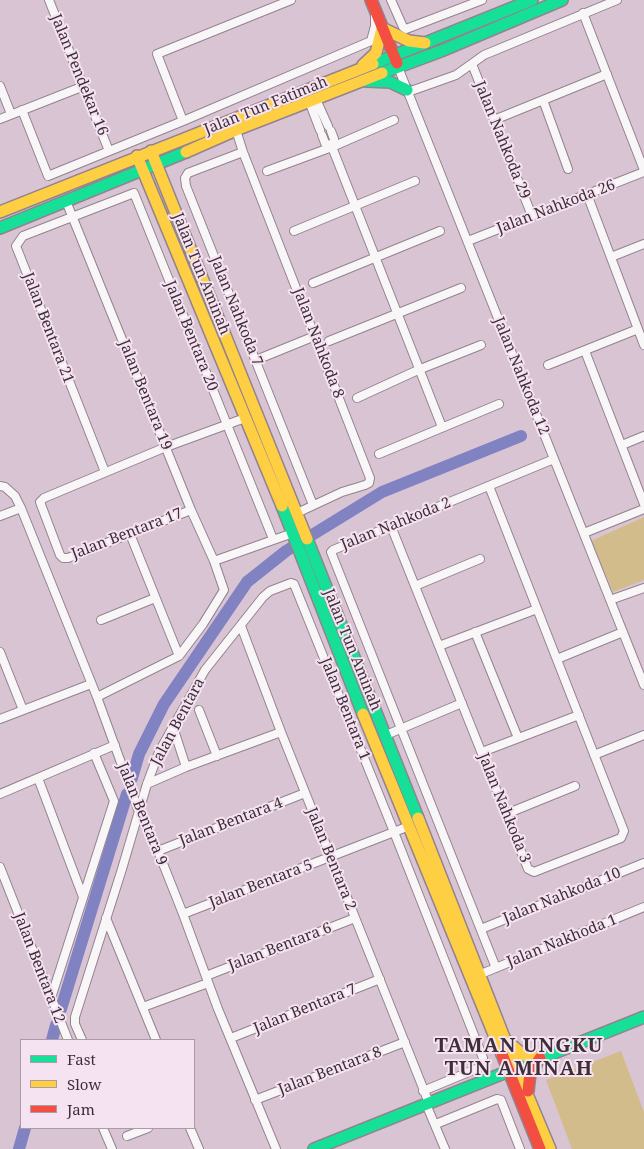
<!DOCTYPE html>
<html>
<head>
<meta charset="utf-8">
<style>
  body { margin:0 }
  #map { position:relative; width:644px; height:1149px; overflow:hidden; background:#d9c4d3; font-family:"Noto Serif",serif }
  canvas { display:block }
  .legend { position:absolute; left:20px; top:1039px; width:175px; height:90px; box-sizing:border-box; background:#f6e3f1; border:1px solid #ac9ba7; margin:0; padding:6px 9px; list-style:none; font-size:15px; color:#3d2f39 }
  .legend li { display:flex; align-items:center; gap:10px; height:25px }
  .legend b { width:25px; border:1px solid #ac9ba7 }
</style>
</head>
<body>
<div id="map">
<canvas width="644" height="1149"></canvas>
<ul class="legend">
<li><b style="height:6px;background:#16e098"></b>Fast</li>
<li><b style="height:6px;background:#ffcf43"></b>Slow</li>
<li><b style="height:6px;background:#f24e42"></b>Jam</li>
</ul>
</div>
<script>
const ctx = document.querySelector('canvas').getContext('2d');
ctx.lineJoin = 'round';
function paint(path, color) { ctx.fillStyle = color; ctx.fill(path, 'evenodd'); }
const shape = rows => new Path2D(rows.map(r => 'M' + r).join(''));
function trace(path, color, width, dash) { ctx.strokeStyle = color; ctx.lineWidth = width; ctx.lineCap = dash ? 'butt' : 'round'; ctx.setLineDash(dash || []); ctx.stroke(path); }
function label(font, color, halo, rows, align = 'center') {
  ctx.font = font + ' "Noto Serif",serif'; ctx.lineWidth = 4; ctx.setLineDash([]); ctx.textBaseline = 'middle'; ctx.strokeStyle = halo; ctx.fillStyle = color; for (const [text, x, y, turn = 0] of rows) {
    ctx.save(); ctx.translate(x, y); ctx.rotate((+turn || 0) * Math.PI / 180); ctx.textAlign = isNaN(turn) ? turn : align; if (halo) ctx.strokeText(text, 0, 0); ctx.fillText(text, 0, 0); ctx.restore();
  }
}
const green = shape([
  [644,517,644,580,613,592,591,541],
  [621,1051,644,1112,644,1149,572,1149,546,1080]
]);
const river = shape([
  [132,778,139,754,164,704,247,582,286,551,382,492,521,436],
  [61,1009,127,794],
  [52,1040,56,1025],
  [19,1149,25,1128]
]);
const street = shape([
  [49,0,109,151],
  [391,0,403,27,406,29,482,0],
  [583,13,644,170],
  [472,64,532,216],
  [398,67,644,685],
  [0,86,11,114],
  [408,92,456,75,484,55,617,0],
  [316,99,328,126],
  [543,100,568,169],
  [309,101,320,130],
  [22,110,48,176,183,121,371,41,375,26,375,15],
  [0,119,84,86],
  [494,120,607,74],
  [183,121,157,54,291,0],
  [236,130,243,152,370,478,369,483,365,485,342,492,297,513],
  [331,131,334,139,332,147,442,427],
  [322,135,325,143,332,147],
  [243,152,188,173,185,178,186,186,313,505],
  [267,171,332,147,394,120],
  [587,194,644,345],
  [66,201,191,510,214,561,224,590,203,624,179,656,97,697],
  [294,231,415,181],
  [468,241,644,172],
  [611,257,644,244],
  [313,283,440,231],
  [329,341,461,288],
  [585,351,644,504],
  [256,360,315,336],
  [548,365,638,329],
  [357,398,418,370,481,345],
  [622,445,644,436],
  [379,454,499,404],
  [105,472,16,246,23,236,134,193,273,539],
  [0,486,5,487,15,496,21,508,97,697,139,812,158,851,183,914,218,1009,276,1149],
  [191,510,68,558,63,558,60,555,40,502,44,498,166,447,245,418],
  [0,516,21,508],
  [391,526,528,869,534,872,621,838,624,831,489,486],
  [584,533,644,509],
  [130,534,179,656],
  [214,561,293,533],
  [415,586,480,559],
  [610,600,644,588],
  [101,620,155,598],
  [241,626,281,732,429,1103],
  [475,632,518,738],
  [439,646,537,609],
  [0,652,23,710],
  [557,659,623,632],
  [199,710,217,756],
  [0,719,91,684],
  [173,727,186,767],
  [386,735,462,703],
  [482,752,579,715],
  [594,755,644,735],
  [38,778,83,897],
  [147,784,186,767,281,732],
  [0,794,115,745],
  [506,814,575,786],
  [158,851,305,793],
  [0,867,68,1040],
  [183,914,394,832,483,1058,481,1067,423,1091],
  [106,918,156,1040],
  [481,929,644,863],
  [496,968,331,552,333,550,554,459],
  [481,974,644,907],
  [206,976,355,918],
  [51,998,114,801,94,753],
  [143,1007,208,983],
  [231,1038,380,979],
  [82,1040,75,1024,75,1017,122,869,147,784,159,752,205,670,263,597,270,591,291,583,294,584,394,832,409,826],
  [255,1100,405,1042],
  [426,1104,445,1149],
  [436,1124,497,1099,501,1100,520,1149],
  [103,1128,112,1149],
  [190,1128,199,1149],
  [127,1136,148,1128]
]);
const fast = shape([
  [373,64,532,0],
  [382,73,441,51,562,0],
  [366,81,390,82,407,90],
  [0,228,186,152],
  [282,506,363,714],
  [307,539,418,818],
  [314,1149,644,1017]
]);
const slow = shape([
  [382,28,409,41,425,43],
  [363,65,376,53,382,28],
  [151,151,307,539],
  [186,152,236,130,382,73],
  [137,156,282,506],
  [0,212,373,64],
  [363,714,502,1054],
  [418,818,516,1068,550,1149],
  [507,1041,523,1055,540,1058]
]);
const jam = shape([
  [371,0,397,63],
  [502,1054,540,1149],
  [528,1091,530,1073,540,1058]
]);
const streetNames = [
  ["Jalan Pendekar 16",79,75,68],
  ["Jalan Tun Fatimah",266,106,-22],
  ["Jalan Nahkoda 29",502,140,68],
  ["Jalan Nahkoda 26",556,207,-21],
  ["Jalan Tun Aminah",201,274,68],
  ["Jalan Nahkoda 7",236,311,68],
  ["Jalan Bentara 21",48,328,69],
  ["Jalan Bentara 20",191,336,68],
  ["Jalan Nahkoda 8",318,343,69],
  ["Jalan Nahkoda 12",521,376,68],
  ["Jalan Bentara 19",145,395,68],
  ["Jalan Nahkoda 2",396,524,-22],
  ["Jalan Bentara 17",127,534,-21],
  ["Jalan Tun Aminah",352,650,68],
  ["Jalan Bentara 1",345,709,68],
  ["Jalan Bentara",178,722,-62],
  ["Jalan Nahkoda 3",504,808,68],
  ["Jalan Bentara 9",142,814,68],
  ["Jalan Bentara 4",231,822,-21],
  ["Jalan Bentara 2",331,859,68],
  ["Jalan Bentara 5",261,884,-21],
  ["Jalan Nahkoda 10",562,896,-22],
  ["Jalan Nakhoda 1",562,941,-22],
  ["Jalan Bentara 6",280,947,-21],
  ["Jalan Bentara 12",39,968,69],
  ["Jalan Bentara 7",305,1009,-22],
  ["Jalan Bentara 8",330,1071,-21]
];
const districtNames = [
  ["TAMAN UNGKU",519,1046],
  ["TUN AMINAH",519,1069]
];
paint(green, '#d3bc8c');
trace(river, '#8182c2', 12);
trace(street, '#92838e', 10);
trace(fast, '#92838e', 14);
trace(slow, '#92838e', 14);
trace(jam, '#92838e', 14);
trace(street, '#f9f6f8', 8);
trace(fast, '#16e098', 11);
trace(slow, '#ffcf43', 11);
trace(jam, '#f24e42', 11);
label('15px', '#3d2f39', '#f6e3f1', streetNames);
ctx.letterSpacing = '1px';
label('bold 20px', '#3d2f39', '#f6e3f1', districtNames);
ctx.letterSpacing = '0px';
</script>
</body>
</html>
